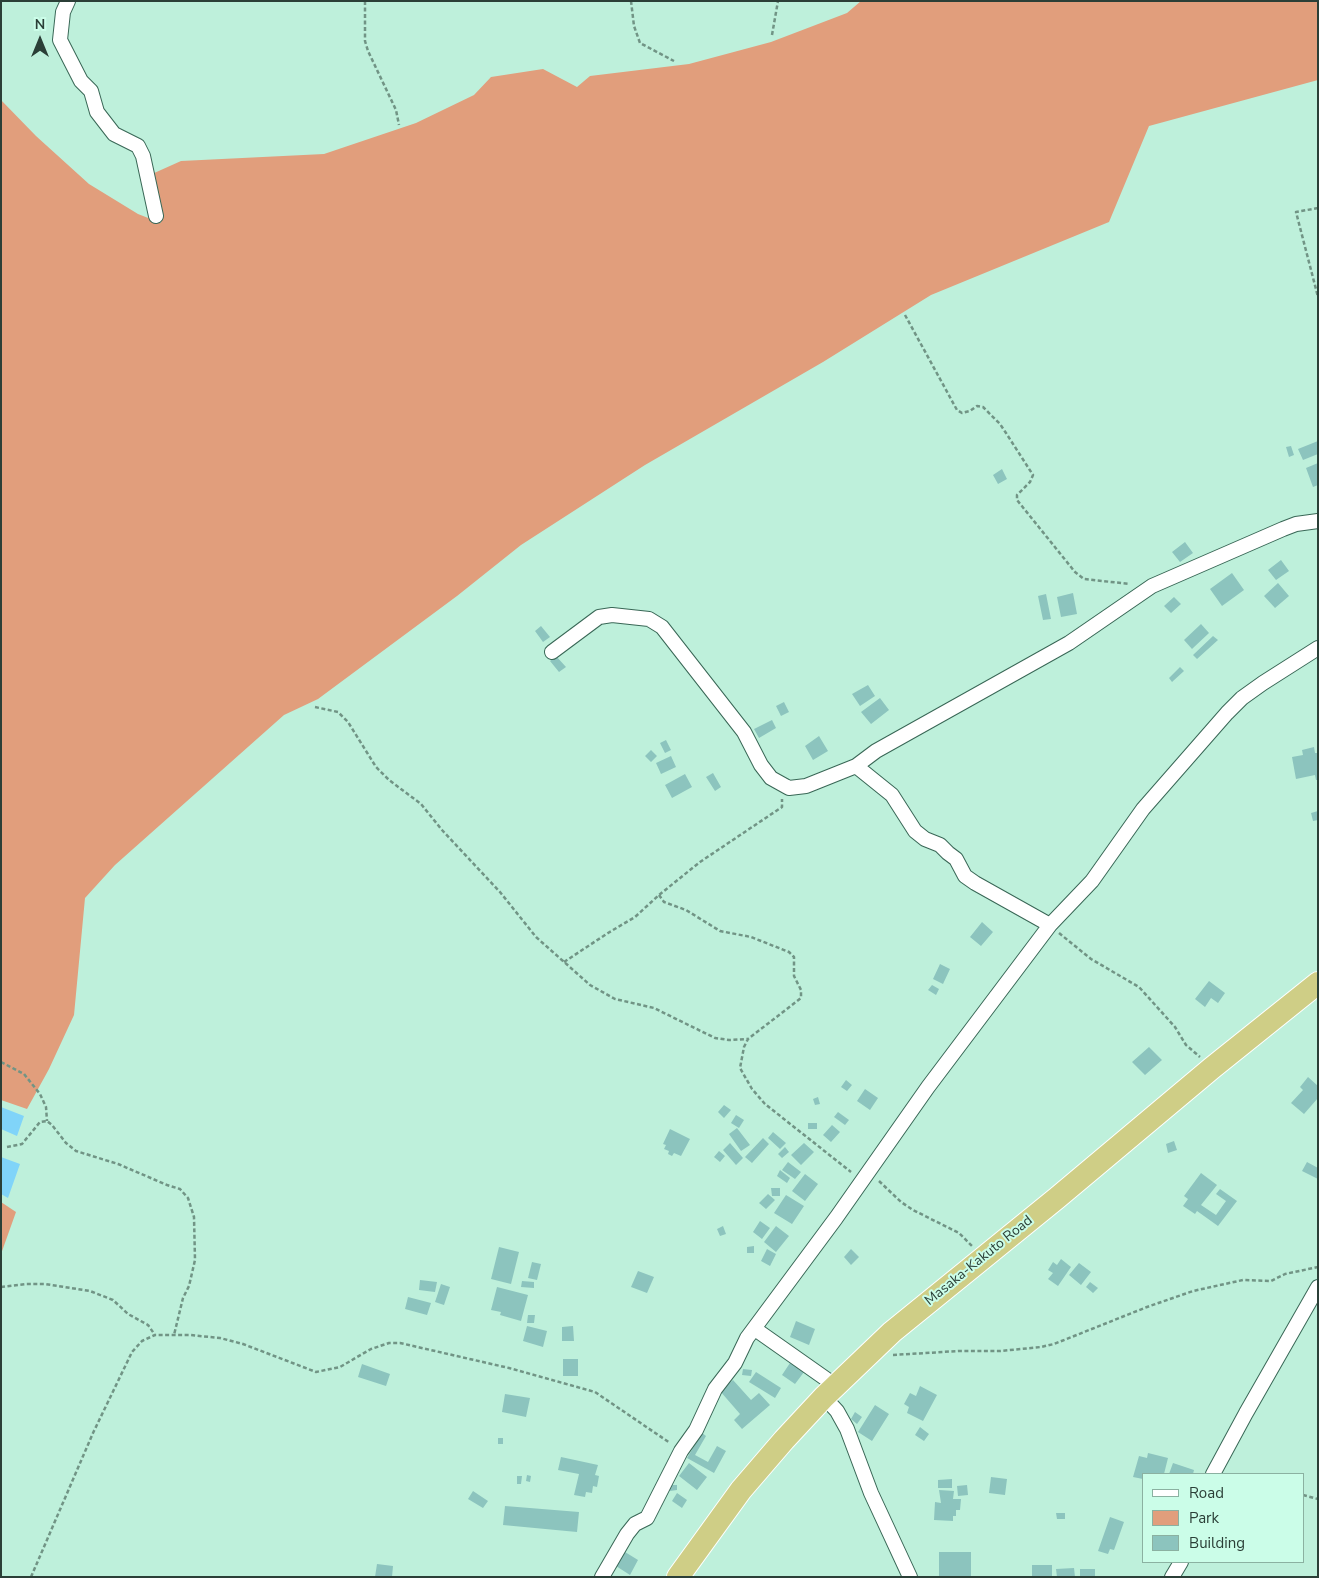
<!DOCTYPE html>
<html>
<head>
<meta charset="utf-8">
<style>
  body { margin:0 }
  #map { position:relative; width:1319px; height:1578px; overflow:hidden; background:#bef0db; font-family:"Nunito Sans",sans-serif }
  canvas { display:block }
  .frame { position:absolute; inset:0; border:2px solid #2b3f37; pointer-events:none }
  .legend { position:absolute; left:1142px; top:1473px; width:162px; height:90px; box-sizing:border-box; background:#cbfde8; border:1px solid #8bb1a1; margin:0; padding:6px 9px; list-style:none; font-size:15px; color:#2b3f37 }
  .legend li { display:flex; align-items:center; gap:10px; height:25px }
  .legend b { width:25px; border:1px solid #8bb1a1 }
  .north { position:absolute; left:15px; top:15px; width:50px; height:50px; -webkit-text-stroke:4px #cbfde8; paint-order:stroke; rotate:0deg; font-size:14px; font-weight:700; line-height:20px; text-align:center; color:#2b3f37 }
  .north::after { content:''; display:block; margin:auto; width:18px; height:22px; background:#2b3f37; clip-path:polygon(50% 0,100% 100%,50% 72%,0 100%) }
</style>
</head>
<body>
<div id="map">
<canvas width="1319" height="1578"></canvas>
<div class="frame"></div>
<ul class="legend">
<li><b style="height:6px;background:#fff"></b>Road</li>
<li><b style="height:14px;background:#e19e7c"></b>Park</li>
<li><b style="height:14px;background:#8cc4be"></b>Building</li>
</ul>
<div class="north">N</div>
</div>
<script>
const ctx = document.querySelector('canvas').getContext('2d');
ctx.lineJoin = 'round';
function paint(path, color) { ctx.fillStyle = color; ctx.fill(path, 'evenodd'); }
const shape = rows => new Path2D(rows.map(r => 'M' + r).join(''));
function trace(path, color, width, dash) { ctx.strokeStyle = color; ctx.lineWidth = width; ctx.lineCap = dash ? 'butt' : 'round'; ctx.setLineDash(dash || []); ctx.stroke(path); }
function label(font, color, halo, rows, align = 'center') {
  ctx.font = font + ' "Nunito Sans",sans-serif'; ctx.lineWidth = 4; ctx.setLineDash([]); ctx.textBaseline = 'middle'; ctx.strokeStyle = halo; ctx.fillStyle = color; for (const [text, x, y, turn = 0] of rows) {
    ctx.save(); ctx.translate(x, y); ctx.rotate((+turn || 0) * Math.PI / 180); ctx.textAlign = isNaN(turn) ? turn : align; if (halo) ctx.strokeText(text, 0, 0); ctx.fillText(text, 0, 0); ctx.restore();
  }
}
const green = shape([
  [861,1,1318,1,1318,80,1149,126,1109,222,931,295,823,362,645,465,521,545,457,596,318,699,284,715,115,865,85,898,74,1015,49,1069,27,1109,1,1100,1,100,36,136,89,184,138,214,161,223,152,174,181,161,324,154,416,123,474,95,491,77,543,69,577,87,590,76,689,64,771,42,847,13],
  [1,1202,16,1212,1,1254]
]);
const water = shape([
  [1,1107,24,1116,17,1136,1,1129],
  [1,1157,20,1164,8,1198,1,1194]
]);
const building = shape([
  [1318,441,1318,454,1303,460,1298,449],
  [1291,446,1294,455,1289,457,1286,447],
  [1318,463,1318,485,1313,487,1306,468],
  [1002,469,1007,479,998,484,993,475],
  [1185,542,1193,553,1180,562,1172,552],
  [1281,560,1289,571,1276,580,1268,570],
  [1232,573,1244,590,1222,606,1210,589],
  [1278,583,1289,596,1275,608,1264,596],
  [1073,593,1077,614,1061,617,1057,597],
  [1046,594,1051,619,1043,620,1038,596],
  [1174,597,1181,604,1171,613,1164,606],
  [1201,624,1209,633,1192,649,1184,640],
  [541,626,550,637,543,642,535,631],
  [1213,636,1218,640,1197,659,1193,655],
  [556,656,566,667,559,672,550,661],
  [1180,667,1184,671,1172,682,1169,678],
  [868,685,875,696,860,706,852,694],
  [880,698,889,710,871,724,861,712],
  [784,702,789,712,781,716,776,706],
  [772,720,776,728,759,738,754,729],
  [819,736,828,751,813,760,805,746],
  [666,740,671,750,665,753,660,743],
  [1314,747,1315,753,1318,753,1318,780,1316,780,1315,775,1296,779,1292,757,1303,755,1302,750],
  [651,750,657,756,651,762,645,756],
  [671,756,676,767,661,774,656,763],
  [713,773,721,787,715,791,706,777],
  [685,774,692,787,672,798,665,785],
  [1318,811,1318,820,1313,821,1311,813],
  [982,922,993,932,981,946,970,937],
  [940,964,950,969,943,984,933,979],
  [1209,981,1225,993,1218,1003,1211,998,1205,1007,1195,999],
  [932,985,939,989,936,995,928,990],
  [1149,1047,1162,1060,1145,1075,1132,1062],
  [1308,1077,1318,1086,1318,1098,1304,1114,1291,1103,1303,1090,1300,1087],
  [846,1080,852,1085,847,1091,841,1087],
  [865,1089,878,1098,870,1110,857,1101],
  [818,1097,820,1104,815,1105,813,1099],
  [724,1105,731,1110,724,1118,718,1112],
  [838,1112,849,1120,845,1125,834,1117],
  [736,1115,744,1120,739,1128,731,1123],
  [808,1123,817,1123,817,1129,808,1129],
  [832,1125,840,1132,831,1142,823,1135],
  [737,1128,750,1145,741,1151,729,1134],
  [670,1129,690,1139,681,1156,674,1153,672,1156,668,1154,669,1151,664,1149,666,1145,663,1144],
  [773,1132,786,1143,780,1149,768,1138],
  [763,1138,769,1144,752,1163,745,1157],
  [1174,1141,1177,1150,1168,1153,1166,1144],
  [730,1143,743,1158,736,1165,723,1150],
  [804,1143,814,1152,801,1165,791,1155],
  [785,1147,789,1152,782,1158,778,1154],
  [719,1151,725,1156,720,1162,714,1157],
  [788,1162,801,1172,795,1179,782,1170],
  [1307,1162,1318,1168,1318,1179,1302,1171],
  [780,1170,790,1178,787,1183,777,1176],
  [1201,1173,1217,1185,1201,1205,1216,1215,1226,1201,1216,1194,1220,1189,1237,1201,1218,1226,1197,1211,1195,1214,1183,1206,1188,1199,1184,1196],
  [805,1174,818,1184,805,1201,792,1191],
  [771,1188,780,1188,780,1196,772,1196],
  [768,1194,775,1200,766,1209,759,1203],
  [786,1195,804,1206,792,1224,774,1213],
  [760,1221,770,1228,762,1239,753,1232],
  [723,1226,726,1234,720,1236,717,1229],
  [776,1226,789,1236,776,1252,764,1242],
  [754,1246,754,1253,747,1253,747,1247],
  [499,1247,519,1252,511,1284,491,1279],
  [767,1249,776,1254,770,1266,761,1261],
  [851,1249,859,1257,851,1265,844,1257],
  [1061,1259,1071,1267,1058,1286,1048,1279,1053,1273,1048,1270,1053,1262,1057,1265],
  [532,1262,541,1264,537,1280,528,1278],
  [1079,1263,1091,1272,1081,1285,1069,1275],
  [638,1271,654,1277,647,1293,631,1287],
  [420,1280,437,1282,435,1292,419,1290],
  [522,1281,534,1282,534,1288,521,1287],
  [1090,1282,1098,1288,1093,1293,1086,1287],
  [441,1284,450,1287,444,1305,435,1302],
  [497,1287,528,1295,521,1321,500,1315,501,1312,491,1310],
  [408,1297,431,1303,427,1315,405,1309],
  [528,1315,535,1315,534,1323,527,1323],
  [796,1321,815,1329,809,1345,790,1337],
  [527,1326,547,1331,543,1347,523,1341],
  [573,1326,574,1341,562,1341,562,1327],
  [563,1359,578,1359,578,1376,563,1376],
  [790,1363,804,1372,795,1384,782,1375],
  [362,1364,390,1374,386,1386,358,1377],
  [743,1369,752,1370,751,1376,742,1375],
  [756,1372,781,1388,775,1398,749,1382],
  [733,1380,751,1400,759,1393,770,1405,742,1429,734,1420,740,1414,720,1391],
  [920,1386,937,1395,923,1421,907,1413,909,1407,904,1404,910,1393,916,1396],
  [505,1394,530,1398,526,1417,502,1412],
  [875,1405,889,1414,872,1441,858,1432],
  [855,1412,862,1417,857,1424,851,1419],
  [920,1427,929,1434,924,1441,915,1435],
  [702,1433,706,1436,695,1455,708,1462,717,1446,726,1451,714,1473,687,1458],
  [498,1438,503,1438,503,1444,498,1444],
  [1148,1453,1168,1458,1164,1474,1143,1474,1143,1479,1133,1477,1139,1456,1147,1458],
  [561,1457,598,1465,595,1475,599,1476,597,1487,593,1486,592,1493,586,1492,585,1497,574,1495,579,1474,558,1470],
  [689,1463,707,1477,697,1490,679,1476],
  [1173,1463,1194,1470,1193,1474,1169,1474],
  [527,1475,531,1476,530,1482,526,1481],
  [517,1476,522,1476,521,1484,517,1484],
  [991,1477,1007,1479,1005,1495,989,1493],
  [952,1479,952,1488,938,1488,938,1480],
  [670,1485,677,1485,677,1490,670,1491],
  [967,1485,968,1495,958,1496,957,1486],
  [939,1490,954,1491,953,1499,961,1499,960,1510,956,1510,956,1516,953,1516,953,1521,934,1520,935,1502,941,1503],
  [473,1491,488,1501,483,1508,468,1499],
  [677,1493,687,1500,682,1508,672,1501],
  [505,1506,579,1512,577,1532,503,1525],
  [1056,1513,1065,1513,1065,1519,1057,1519],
  [1110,1517,1124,1522,1114,1550,1110,1549,1108,1554,1098,1551],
  [625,1552,638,1560,630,1575,616,1566],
  [939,1552,971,1552,971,1577,939,1577],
  [377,1564,393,1566,392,1577,375,1577],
  [1032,1565,1052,1565,1052,1577,1032,1577],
  [1074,1568,1075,1577,1057,1577,1056,1569],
  [1080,1569,1095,1569,1095,1577,1080,1577]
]);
const path = shape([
  [365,1,365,41,368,51,396,110,399,125],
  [631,1,634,26,640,43,674,61],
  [772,35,778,1],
  [1318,208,1296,212,1318,297],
  [905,315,957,410,962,413,970,411,977,406,983,407,1000,424,1006,433,1033,475,1030,482,1017,495,1017,500,1075,572,1084,579,1130,584],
  [315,707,338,712,348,722,376,767,389,780,421,804,442,830,500,892,536,937,590,985,615,999,654,1008,715,1038,729,1040,748,1039],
  [659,895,664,902,686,910,720,931,751,937,789,952,794,957,794,976,801,990,801,998,748,1039,744,1047,740,1068,752,1089,765,1104,851,1172],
  [1059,933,1091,959,1139,987,1175,1027,1186,1045,1200,1057],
  [564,962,608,933,635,917,659,895,700,862,782,807,782,799],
  [1,1062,24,1074,40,1094,46,1107,47,1121],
  [7,1147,22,1144,40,1122,47,1121,52,1125,66,1143,76,1151,118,1164,167,1185,180,1189,188,1198,194,1217,195,1260,189,1286,183,1298,174,1335],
  [879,1181,901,1202,913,1210,959,1233,972,1246],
  [1,1287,26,1284,45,1284,90,1291,113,1300,128,1314,148,1325,155,1335],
  [893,1355,959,1351,1000,1351,1041,1347,1054,1344,1147,1307,1193,1291,1243,1280,1271,1281,1285,1274,1318,1267],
  [1303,1495,1318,1499],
  [31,1577,93,1433,132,1352,142,1341,155,1335,190,1335,220,1338,243,1344,316,1372,340,1367,371,1349,389,1343,400,1343,509,1368,595,1392,670,1443]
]);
const minor = shape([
  [68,1,63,12,60,40,81,81,91,91,97,112,114,134,138,146,143,156,156,216],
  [552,652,599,617,612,615,649,619,662,627,744,732,761,765,771,778,789,788,806,786,856,766,876,751,1069,643,1152,586,1283,529,1296,524,1318,521],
  [856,766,892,795,915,831,925,839,940,845,948,853,956,859,965,876,975,883,1050,925],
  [755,1329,836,1386],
  [824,1397,837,1411,847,1429,871,1493,910,1577],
  [1213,1474,1246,1413,1318,1287],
  [602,1577,627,1534,635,1524,647,1518,681,1451,696,1430,715,1389,735,1363,747,1338,836,1218,928,1087,1050,925,1092,881,1143,809,1227,713,1242,698,1263,683,1318,648],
  [1172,1577,1181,1562]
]);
const trunk = shape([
  [678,1577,741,1490,784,1440,824,1397,892,1332,1057,1198,1212,1068,1318,983]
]);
const streetNames = [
  ["Masaka-Kakuto Road",979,1261,-39]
];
paint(green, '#e19e7c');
paint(water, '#80d4f9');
paint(building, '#8cc4be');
trace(minor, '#396756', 16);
trace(trunk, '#fff', 24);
trace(path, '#719485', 2.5, [4, 2.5]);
trace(minor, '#fff', 14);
trace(trunk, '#cfce86', 22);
label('14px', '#2b3f37', '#cbfde8', streetNames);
</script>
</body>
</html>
